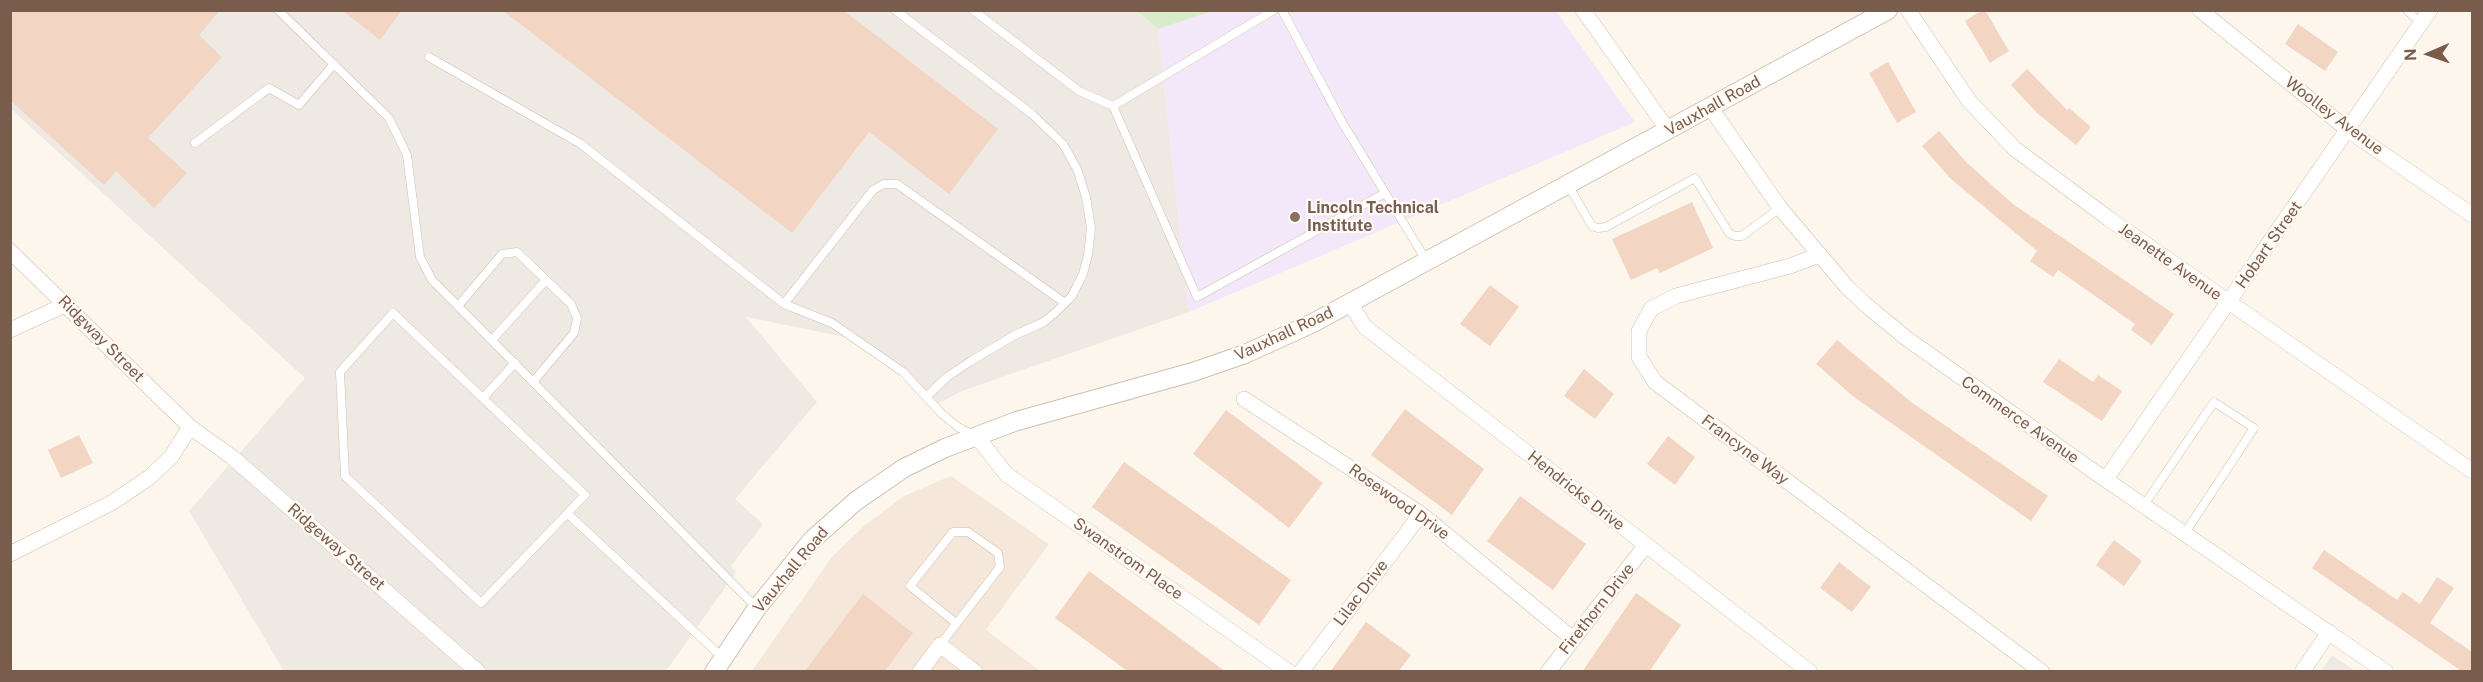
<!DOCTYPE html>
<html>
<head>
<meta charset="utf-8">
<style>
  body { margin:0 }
  #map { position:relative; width:2483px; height:682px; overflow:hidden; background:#fdf6ec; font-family:"Public Sans",sans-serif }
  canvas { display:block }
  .frame { position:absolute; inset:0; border:12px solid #7a5c4d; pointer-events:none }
  .north { position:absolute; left:2399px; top:24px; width:60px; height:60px; -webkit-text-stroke:4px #fffaf3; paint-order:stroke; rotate:268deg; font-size:16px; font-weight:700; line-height:24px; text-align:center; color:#7a5c4d }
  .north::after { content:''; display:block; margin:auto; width:21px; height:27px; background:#7a5c4d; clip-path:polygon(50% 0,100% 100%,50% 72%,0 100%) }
</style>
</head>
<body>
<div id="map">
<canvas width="2483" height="682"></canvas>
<div class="frame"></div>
<div class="north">N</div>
</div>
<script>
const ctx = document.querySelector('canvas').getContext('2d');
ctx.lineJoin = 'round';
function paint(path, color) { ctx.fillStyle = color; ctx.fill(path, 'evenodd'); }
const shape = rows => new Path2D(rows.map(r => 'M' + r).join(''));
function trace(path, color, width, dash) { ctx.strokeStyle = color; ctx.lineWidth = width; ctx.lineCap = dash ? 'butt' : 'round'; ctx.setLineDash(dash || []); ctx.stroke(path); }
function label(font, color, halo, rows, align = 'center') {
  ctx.font = font + ' "Public Sans",sans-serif'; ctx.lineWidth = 4.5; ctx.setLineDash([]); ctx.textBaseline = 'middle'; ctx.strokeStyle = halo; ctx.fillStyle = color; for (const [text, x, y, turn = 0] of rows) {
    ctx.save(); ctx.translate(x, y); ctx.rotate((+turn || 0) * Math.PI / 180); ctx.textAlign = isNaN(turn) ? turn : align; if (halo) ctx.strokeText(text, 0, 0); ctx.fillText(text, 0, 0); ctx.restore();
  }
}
const residential = shape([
  [951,476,1049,544,986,630,1040,671,751,672,832,557,864,526,904,496]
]);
const industrial = shape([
  [10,11,1137,11,1158,29,1189,312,962,391,937,404,855,339,746,317,817,402,735,499,763,524,731,566,736,572,666,671,284,671,189,511,305,378,11,109],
  [2332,655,2355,671,2321,671]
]);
const education = shape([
  [1205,10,1556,11,1635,122,1189,312,1158,29]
]);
const green = shape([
  [1137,11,1212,11,1158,29]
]);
const building = shape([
  [10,10,220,10,199,35,222,57,148,138,187,173,154,208,116,171,104,185,10,100],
  [342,10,402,10,380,40],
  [502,10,843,10,998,129,949,194,869,132,792,233],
  [1982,10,1985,10,2009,51,1990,63,1965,21],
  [2298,24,2338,52,2325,71,2285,44],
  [1888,62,1916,112,1897,123,1869,73],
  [2027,69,2067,110,2069,108,2091,127,2076,145,2037,113,2011,85],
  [1939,131,1966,162,2013,204,2174,314,2152,345,2131,330,2135,324,2058,270,2053,277,2030,261,2037,251,1950,178,1922,146],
  [1692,202,1713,248,1660,273,1657,268,1631,280,1612,239],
  [1490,285,1519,307,1490,346,1460,324],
  [1837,340,1911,402,2048,496,2031,521,1854,397,1816,364],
  [2059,359,2093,382,2098,375,2122,391,2102,421,2043,382],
  [1584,369,1614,394,1595,419,1564,396],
  [1405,409,1484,469,1452,515,1371,455],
  [1226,410,1323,483,1289,528,1193,454],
  [79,435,93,463,61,478,48,450],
  [1668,436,1695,457,1675,485,1647,464],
  [1124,462,1291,580,1259,625,1092,507],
  [1520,496,1586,544,1553,590,1487,541],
  [2114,540,2142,561,2124,586,2096,565],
  [2324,550,2397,600,2403,592,2420,604,2437,577,2454,588,2430,623,2472,652,2472,672,2463,672,2312,568],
  [1839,562,1871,587,1852,612,1820,588],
  [1089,571,1226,672,1129,672,1055,618],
  [1636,593,1681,625,1649,672,1582,672],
  [863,594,913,633,884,672,804,672],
  [1366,622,1411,655,1398,672,1330,672]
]);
const service = shape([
  [278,10,389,118,407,155,420,257,432,280,756,607],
  [895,10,1032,114,1063,144,1077,169,1086,197,1091,228,1088,255,1083,274,1072,296,1056,312,1044,322,1015,335,971,361,947,377,926,397],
  [973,10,1079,91,1113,106],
  [1274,10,1113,106,1197,297,1385,193],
  [1282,10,1342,122,1426,260],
  [2407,10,2421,24],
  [429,57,581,144,784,304,832,323,903,372,942,414,958,427,973,435],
  [195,143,269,88,299,105,334,64],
  [1568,185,1592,226,1598,228,1606,227,1695,178,1729,233,1735,236,1742,236,1780,208],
  [784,304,873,190,884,184,897,184,1065,303],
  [458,306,502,254,517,252,571,304,577,318,574,333,533,382],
  [393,313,585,495,481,603,345,476,340,372,393,313],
  [492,340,546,280],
  [483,398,515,363],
  [2144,505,2214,402,2254,428,2185,533],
  [568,514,723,658],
  [940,645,1000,567,998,553,968,532,953,532,910,586,956,623]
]);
const minor = shape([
  [1583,10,1668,130],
  [1908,10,1969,101,2015,149,2108,218,2472,471],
  [2200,10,2348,130,2472,215],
  [1710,107,1780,208,1847,287,1866,305,1906,338,2086,466,2386,672],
  [10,251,190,427,232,457,478,672],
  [1819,255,1790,266,1676,296,1651,309,1639,331,1639,357,1655,382,2042,672],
  [1350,303,1365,327,1810,672],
  [10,330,67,304],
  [1244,399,1421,514,1573,639],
  [977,437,1006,474,1289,672],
  [2106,479,2430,10],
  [10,554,113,502,150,477,171,457,190,427],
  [920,672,940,645,975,672],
  [1301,672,1421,514],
  [1548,672,1645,546],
  [2302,672,2329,632]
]);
const tertiary = shape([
  [714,672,757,608,812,540,856,501,904,468,945,448,1017,421,1193,372,1245,354,1313,323,1888,10]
]);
const markers = [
  [1295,217,6,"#8d6e63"]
];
const streetNames = [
  ["Vauxhall Road",1713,106,-29],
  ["Woolley Avenue",2334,116,37],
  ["Hobart Street",2269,245,-55],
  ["Jeanette Avenue",2170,262,35],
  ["Vauxhall Road",1284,334,-25],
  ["Ridgway Street",101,339,45],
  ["Commerce Avenue",2020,420,35],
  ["Francyne Way",1745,450,37],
  ["Hendricks Drive",1576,491,38],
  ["Rosewood Drive",1399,502,35],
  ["Ridgeway Street",336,547,41],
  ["Swanstrom Place",1128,559,35],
  ["Vauxhall Road",791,570,-50],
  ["Lilac Drive",1361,593,-53],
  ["Firethorn Drive",1597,609,-52]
];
const educationNames = [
  ["Lincoln Technical",1307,208],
  ["Institute",1307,226]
];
paint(residential, '#f5e8da');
paint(industrial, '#efe9e4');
paint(education, '#f3e8fa');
paint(green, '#d8ecc9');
paint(building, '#f3d5c3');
trace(service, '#d1beb0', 9);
trace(minor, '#d1beb0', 16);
trace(tertiary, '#d1beb0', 20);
trace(service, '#fff', 8);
trace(minor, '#fff', 15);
trace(tertiary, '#fff', 18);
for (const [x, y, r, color] of markers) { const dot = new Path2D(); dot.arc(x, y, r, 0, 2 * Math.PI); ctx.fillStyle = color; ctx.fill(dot); trace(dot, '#fffaf3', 2); }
label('16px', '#7a5c4d', '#fffaf3', streetNames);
label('bold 16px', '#785e54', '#fffaf3', educationNames, 'left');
</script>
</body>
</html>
